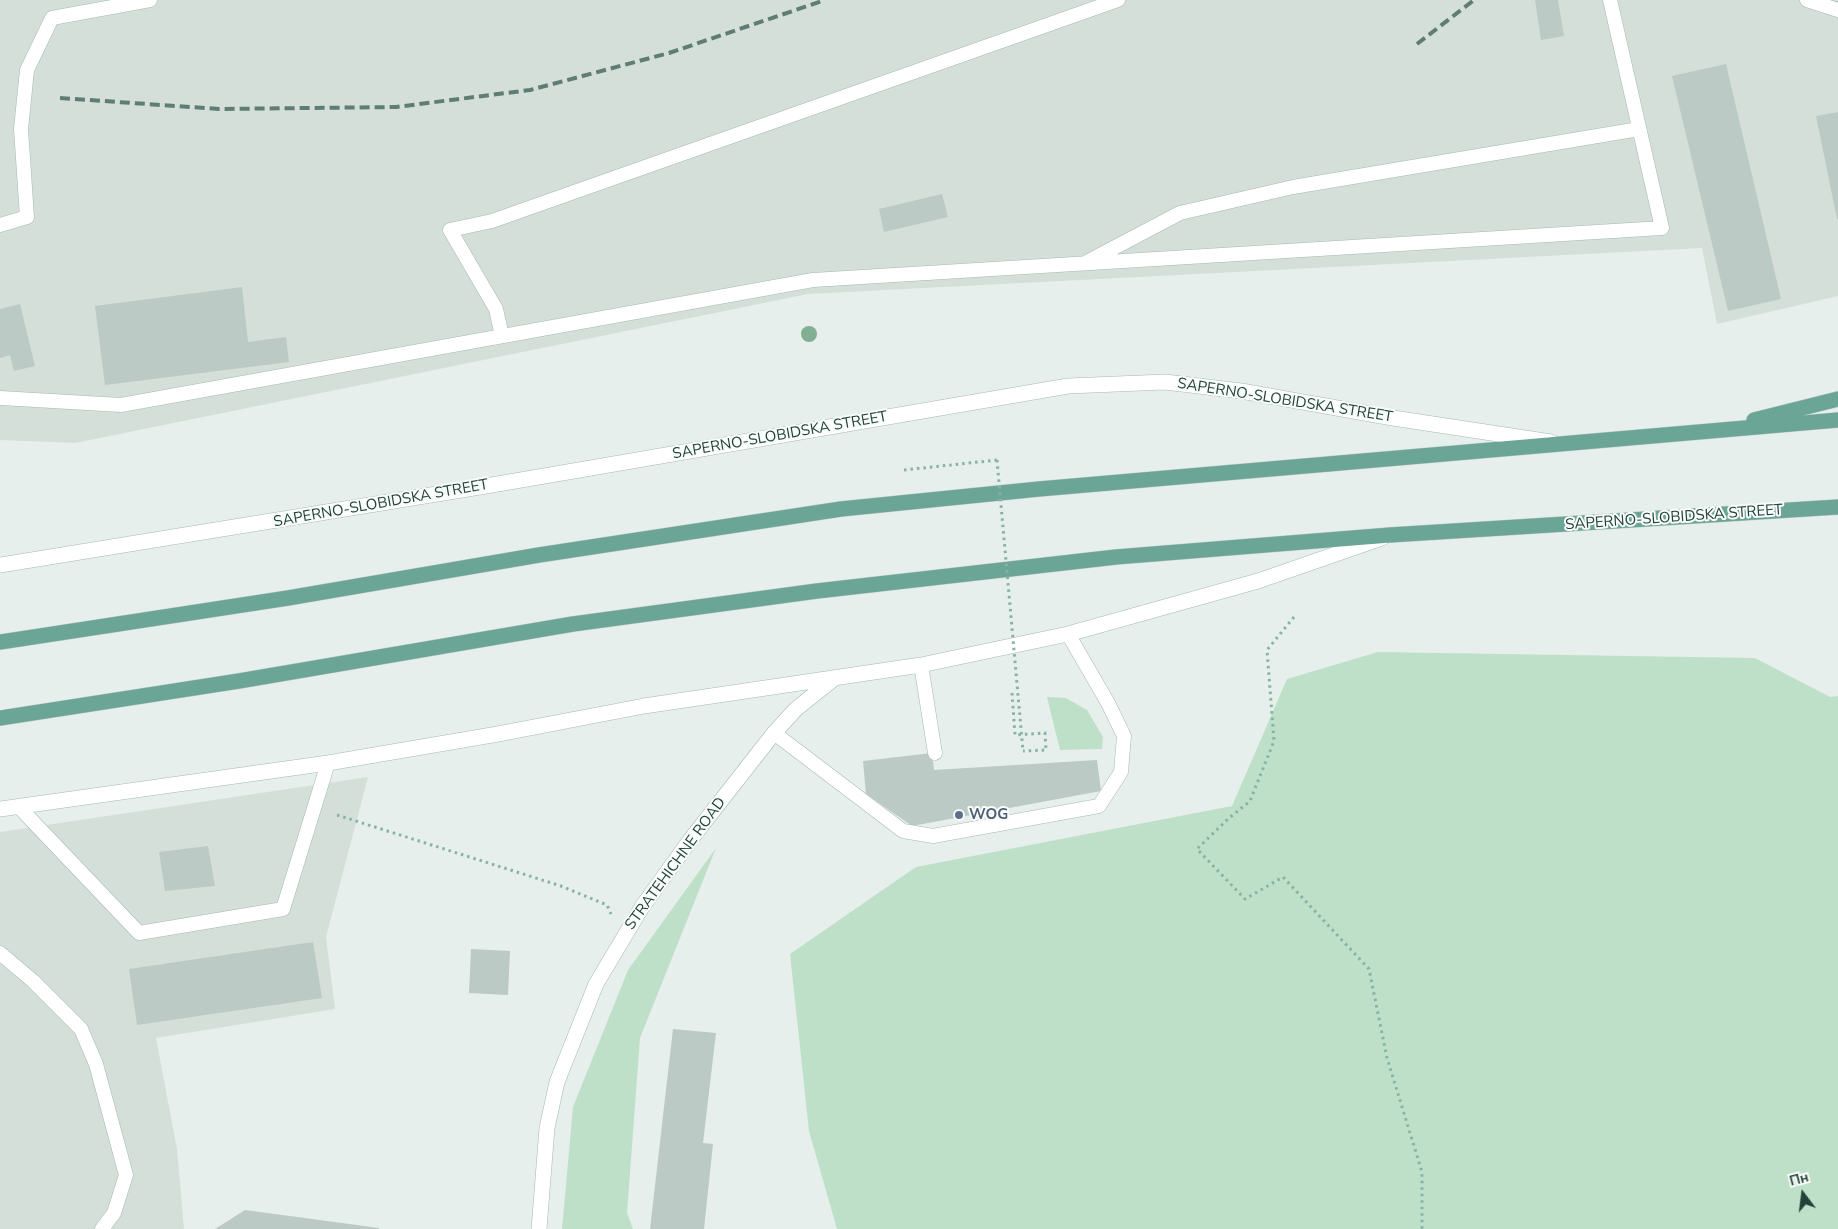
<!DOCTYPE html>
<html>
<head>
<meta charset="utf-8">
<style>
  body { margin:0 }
  #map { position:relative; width:1838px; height:1229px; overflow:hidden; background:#e6efeb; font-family:"Nunito Sans",sans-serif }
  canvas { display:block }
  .north { position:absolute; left:1778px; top:1169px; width:50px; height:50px; -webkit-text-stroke:4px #f7fbf9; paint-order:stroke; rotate:345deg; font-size:14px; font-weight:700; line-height:20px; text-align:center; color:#24423a }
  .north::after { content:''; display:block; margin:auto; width:18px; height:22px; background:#24423a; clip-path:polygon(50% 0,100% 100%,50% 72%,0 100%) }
</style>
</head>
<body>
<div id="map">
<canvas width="1838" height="1229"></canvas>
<div class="north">Пн</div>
</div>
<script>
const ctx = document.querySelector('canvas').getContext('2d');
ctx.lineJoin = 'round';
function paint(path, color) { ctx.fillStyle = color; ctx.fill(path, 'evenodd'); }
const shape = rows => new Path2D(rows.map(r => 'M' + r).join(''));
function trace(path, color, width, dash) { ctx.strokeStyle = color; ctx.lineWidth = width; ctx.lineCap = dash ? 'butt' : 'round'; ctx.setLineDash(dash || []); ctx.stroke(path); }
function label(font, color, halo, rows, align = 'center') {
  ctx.font = font + ' "Nunito Sans",sans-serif'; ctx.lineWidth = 4; ctx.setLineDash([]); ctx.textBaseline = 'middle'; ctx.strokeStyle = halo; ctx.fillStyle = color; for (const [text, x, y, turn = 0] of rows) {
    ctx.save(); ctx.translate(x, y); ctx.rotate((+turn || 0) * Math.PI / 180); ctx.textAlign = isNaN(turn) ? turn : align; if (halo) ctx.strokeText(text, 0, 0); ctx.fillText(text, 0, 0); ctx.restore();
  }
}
const built = shape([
  [0,0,1838,0,1838,296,1717,324,1702,248,808,294,75,443,0,440],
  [368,777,326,937,335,1009,156,1038,177,1149,184,1229,0,1229,0,832]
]);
const green = shape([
  [1378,652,1755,658,1830,697,1838,696,1838,1229,837,1229,809,1131,790,954,916,867,1232,806,1287,679],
  [1047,697,1066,698,1087,710,1103,737,1102,749,1060,750],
  [716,848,640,1038,627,1213,633,1229,562,1229,573,1107,628,970]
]);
const building = shape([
  [1535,0,1558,0,1564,36,1541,40],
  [1726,64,1781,299,1728,311,1672,76],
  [1838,112,1838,219,1837,219,1816,116],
  [942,194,948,217,884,232,879,209],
  [242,287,248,342,286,337,289,362,105,385,95,306],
  [20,304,35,366,14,371,10,355,0,358,0,309],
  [932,753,934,770,1097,760,1101,791,912,826,866,794,863,761],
  [208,846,215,886,165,891,159,852],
  [313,942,322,998,137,1025,129,969],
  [471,949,510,951,508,995,469,993],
  [673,1029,716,1033,703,1143,713,1144,704,1229,650,1229],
  [245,1210,379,1228,379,1229,215,1229]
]);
const path = shape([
  [904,470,997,460],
  [1294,617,1267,650,1274,741,1250,801,1228,819,1197,849,1245,899,1283,877,1369,969,1387,1058,1422,1172,1422,1229],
  [1012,693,1015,735,1045,733,1046,750,1023,751],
  [337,815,561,886,607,905,611,914]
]);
const service = shape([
  [1807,0,1838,10],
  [0,225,27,217,21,129,27,70,52,18,150,0],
  [1087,262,1180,213,1293,187,1639,129],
  [502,336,496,309,450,230,492,221,1118,0],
  [0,398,121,405,813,280,1662,228,1610,0],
  [921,665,935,753],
  [774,733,903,831,933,836,1099,806,1121,772,1124,736,1108,703,1068,634],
  [19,807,139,933,283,909,328,763],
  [0,953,33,981,81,1029,96,1064,126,1175,114,1213,102,1229]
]);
const minor = shape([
  [0,565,486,486,1068,386,1165,382,1241,391,1393,418,1551,442]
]);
const tertiary = shape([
  [0,809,328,763,498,734,644,706,921,665,1068,634,1258,581,1382,538],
  [539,1229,547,1128,557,1082,596,984,642,907,691,839,774,733,796,709,836,677]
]);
const primary = shape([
  [1754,420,1838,399],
  [0,642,288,598,539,555,841,509,1039,489,1838,420],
  [0,718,239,681,573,624,817,591,1116,557,1390,535,1838,507]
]);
const rail = shape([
  [1417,44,1474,0],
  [60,98,219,109,396,107,530,90,669,53,825,0]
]);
const pathBridge = shape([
  [997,460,1023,751]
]);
const trees = [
  [809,334]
];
const markers = [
  [959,815,5,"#5c6f8a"]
];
const streetNames = [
  ["SAPERNO-SLOBIDSKA STREET",1285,401,9],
  ["SAPERNO-SLOBIDSKA STREET",780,436,-10],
  ["SAPERNO-SLOBIDSKA STREET",381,504,-10],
  ["SAPERNO-SLOBIDSKA STREET",1674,518,-4],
  ["STRATEHICHNE ROAD",676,864,-54]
];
const serviceNames = [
  ["WOG",969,815]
];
paint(built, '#d4dfda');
paint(green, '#bfe0c8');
paint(building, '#bbcac4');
trace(service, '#a8b8b2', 15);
trace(minor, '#a8b8b2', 16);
trace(tertiary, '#a8b8b2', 16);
trace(primary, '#c2cac8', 16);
trace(path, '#86b3a5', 3, [2.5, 4]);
trace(service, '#fff', 14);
trace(minor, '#fff', 15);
trace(tertiary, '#fff', 15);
trace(primary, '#6aa596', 15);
trace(rail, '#5f7d75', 4, [10, 5]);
trace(pathBridge, '#86b3a5', 3, [2.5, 4]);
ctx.fillStyle = '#80af93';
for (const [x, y] of trees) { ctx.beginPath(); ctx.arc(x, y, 8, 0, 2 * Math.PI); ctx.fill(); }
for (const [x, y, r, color] of markers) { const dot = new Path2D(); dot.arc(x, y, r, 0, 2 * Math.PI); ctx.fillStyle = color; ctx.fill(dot); trace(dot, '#f7fbf9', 2); }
label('15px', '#24423a', '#f7fbf9', streetNames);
label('bold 15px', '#4e5e75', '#f7fbf9', serviceNames, 'left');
</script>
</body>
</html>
